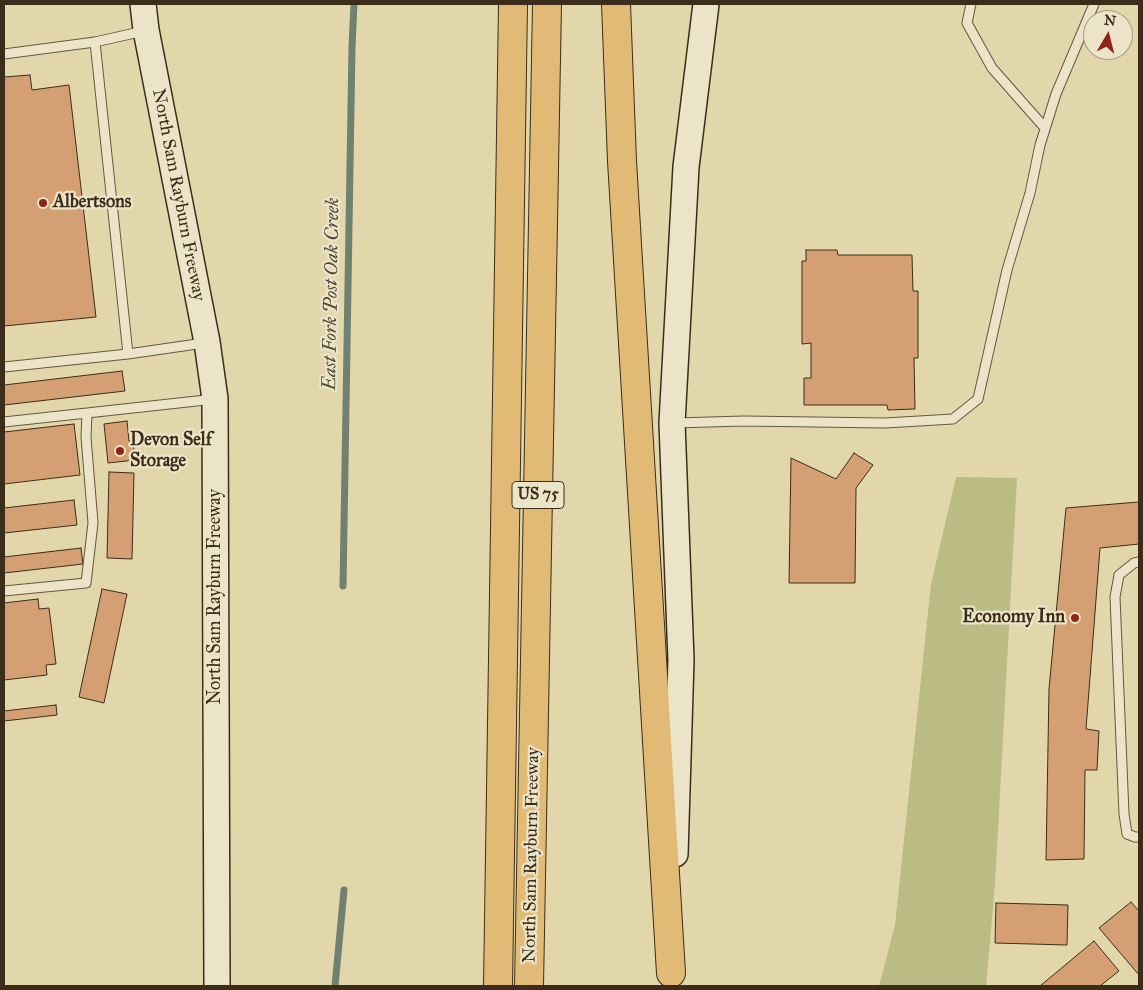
<!DOCTYPE html>
<html>
<head>
<meta charset="utf-8">
<style>
  body { margin:0 }
  #map { position:relative; width:1143px; height:990px; overflow:hidden; background:#e2d6ab; font-family:"IM FELL Great Primer",serif }
  canvas { display:block }
  .frame { position:absolute; inset:0; border:5px solid #3c2d1a; pointer-events:none }
  .north { position:absolute; left:1083px; top:10px; width:50px; height:50px; box-sizing:border-box; background:#ece4c8; border:1px solid #a69b82; border-radius:50%; rotate:8deg; font-size:14px; font-weight:700; line-height:20px; text-align:center; color:#3c2d1a }
  .north::after { content:''; display:block; margin:auto; width:18px; height:22px; background:#8f2418; clip-path:polygon(50% 0,100% 100%,50% 72%,0 100%) }
</style>
</head>
<body>
<div id="map">
<canvas width="1143" height="990"></canvas>
<div class="frame"></div>
<div class="north">N</div>
</div>
<script>
const ctx = document.querySelector('canvas').getContext('2d');
ctx.lineJoin = 'round';
function paint(path, color) { ctx.fillStyle = color; ctx.fill(path, 'evenodd'); }
const shape = rows => new Path2D(rows.map(r => 'M' + r).join(''));
function trace(path, color, width, dash) { ctx.strokeStyle = color; ctx.lineWidth = width; ctx.lineCap = dash ? 'butt' : 'round'; ctx.setLineDash(dash || []); ctx.stroke(path); }
function label(font, color, halo, rows, align = 'center') {
  ctx.font = font + ' "IM FELL Great Primer",serif'; ctx.lineWidth = 4.5; ctx.setLineDash([]); ctx.textBaseline = 'middle'; ctx.strokeStyle = halo; ctx.fillStyle = color; for (const [text, x, y, turn = 0] of rows) {
    ctx.save(); ctx.translate(x, y); ctx.rotate((+turn || 0) * Math.PI / 180); ctx.textAlign = isNaN(turn) ? turn : align; if (halo) ctx.strokeText(text, 0, 0); ctx.fillText(text, 0, 0); ctx.restore();
  }
}
const green = shape([
  [956,477,1017,478,995,885,986,986,879,986,895,925,931,584]
]);
const stream = shape([
  [343,586,352,47,354,4],
  [335,986,344,890]
]);
const building = shape([
  [30,75,32,90,69,85,96,317,4,326,4,77,30,75],
  [806,250,837,250,838,255,912,255,913,291,918,291,918,358,914,358,915,409,888,410,887,405,804,405,804,378,811,378,811,343,802,344,802,261,806,261,806,250],
  [122,371,125,391,4,405,4,385,122,371],
  [127,421,129,441,133,441,135,460,108,463,104,424,127,421],
  [74,424,80,475,4,484,4,432,74,424],
  [854,453,873,465,856,488,855,583,789,583,791,458,836,479,854,453],
  [109,472,134,473,132,559,107,558,109,472],
  [74,500,77,525,4,533,4,508,74,500],
  [1139,502,1139,544,1100,548,1086,729,1099,731,1097,770,1085,770,1084,859,1046,860,1049,689,1066,508,1139,502],
  [81,548,83,564,4,573,4,557,81,548],
  [102,589,127,594,104,703,79,697,102,589],
  [38,599,39,609,49,608,56,664,46,665,47,675,4,680,4,603,38,599],
  [56,705,57,715,4,721,4,711,56,705],
  [1131,902,1139,911,1139,975,1099,928,1131,902],
  [996,903,1068,905,1067,945,995,943,996,903],
  [1094,941,1119,971,1100,986,1040,986,1094,941]
]);
const lane = shape([
  [971,4,967,23,992,68,1045,128],
  [95,42,128,354],
  [4,54,95,42,144,31],
  [4,367,128,354,204,343],
  [87,413,215,399],
  [4,422,87,413,86,437,93,523,86,583,4,591],
  [675,423,744,421,885,423,953,419,978,399,1007,270,1030,193,1040,145,1056,94,1094,4],
  [1139,562,1134,563,1119,575,1115,597,1124,814,1127,834,1135,837,1139,837]
]);
const secondary = shape([
  [143,4,146,30,207,342,215,399,217,986],
  [675,854,681,660,672,423,686,167,706,4]
]);
const highway = shape([
  [616,4,622,161,671,973],
  [498,986,513,4],
  [529,986,547,4]
]);
const markers = [
  [43,203,5,"#8f2418"],
  [120,451,5,"#8f2418"],
  [1075,618,5,"#8f2418"]
];
const shields = [
  [538,495,52]
];
const shieldNames = [
  ["US 75",538,495]
];
const streetNames = [
  ["North Sam Rayburn Freeway",178,195,79],
  ["North Sam Rayburn Freeway",216,597,-90],
  ["North Sam Rayburn Freeway",532,855,-89]
];
const poiNames = [
  ["Albertsons",53,203],
  ["Devon Self",130,441],
  ["Storage",130,462],
  ["Economy Inn",1065,618,"right"]
];
const waterNames = [
  ["East Fork Post Oak Creek",332,294,-89]
];
paint(green, '#babc84');
trace(stream, '#718170', 7);
paint(building, '#d49f72');
trace(building, '#3c2d1a', 1);
trace(lane, '#66573e', 11);
trace(secondary, '#3c2d1a', 28);
trace(highway, '#3c2d1a', 30);
trace(lane, '#ece4c8', 9);
trace(secondary, '#ece4c8', 25);
trace(highway, '#e1bb76', 28);
for (const [x, y, r, color] of markers) { const dot = new Path2D(); dot.arc(x, y, r, 0, 2 * Math.PI); ctx.fillStyle = color; ctx.fill(dot); trace(dot, '#ece4c8', 2); }
for (const [x, y, w] of shields) { const box = new Path2D(); box.roundRect(x - w / 2, y - 13.5, w, 27, 4); ctx.fillStyle = '#ece4c8'; ctx.fill(box); trace(box, '#3c2d1a', 1); }
label('bold 16px', '#3c2d1a', null, shieldNames);
label('18px', '#3c2d1a', '#ece4c8', streetNames);
label('bold 18px', '#3c2d1a', '#ece4c8', poiNames, 'left');
label('italic 19px', '#4e4937', '#ece4c8', waterNames);
</script>
</body>
</html>
